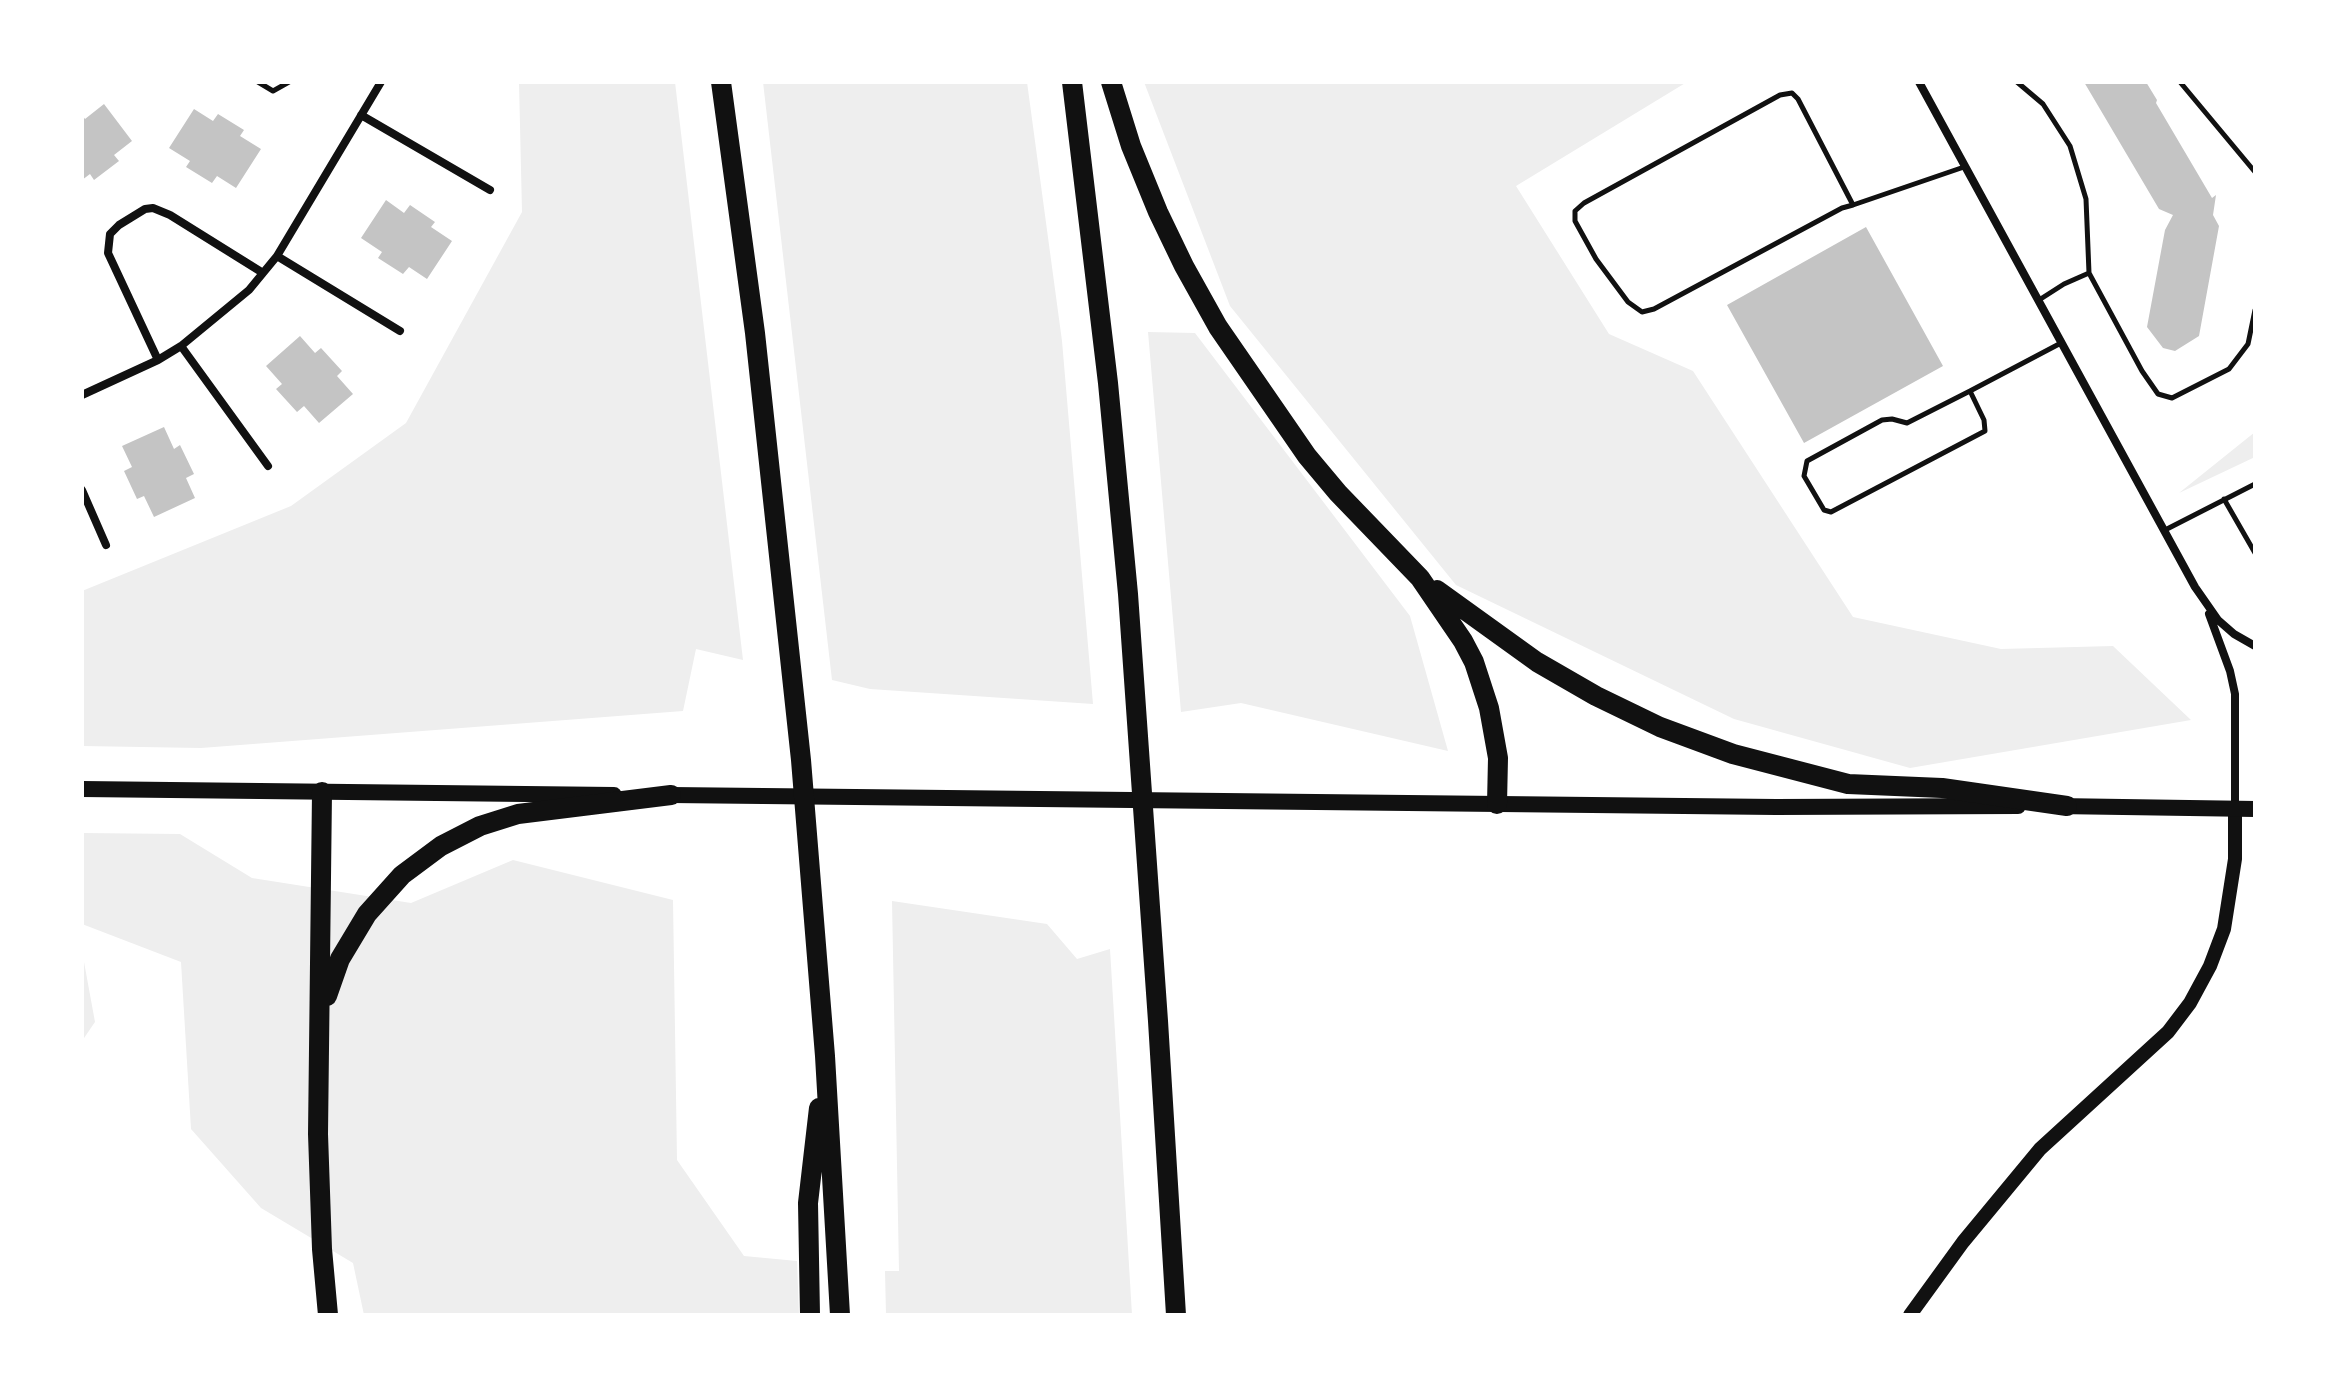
<!DOCTYPE html>
<html>
<head>
<meta charset="utf-8">
<style>
  body { margin:0 }
  #map { position:relative; width:2337px; height:1397px; overflow:hidden; background:#fff; font-family:Lato,sans-serif }
  canvas { display:block }
  .frame { position:absolute; inset:0; border:84px solid #fff; pointer-events:none }
</style>
</head>
<body>
<div id="map">
<canvas width="2337" height="1397"></canvas>
<div class="frame"></div>
</div>
<script>
const ctx = document.querySelector('canvas').getContext('2d');
ctx.lineJoin = 'round';
function paint(path, color) { ctx.fillStyle = color; ctx.fill(path, 'evenodd'); }
const shape = rows => new Path2D(rows.map(r => 'M' + r).join(''));
function trace(path, color, width, dash) { ctx.strokeStyle = color; ctx.lineWidth = width; ctx.lineCap = dash ? 'butt' : 'round'; ctx.setLineDash(dash || []); ctx.stroke(path); }
const green = shape([
  [519,82,675,82,743,660,696,649,683,711,201,748,82,746,82,591,291,506,406,423,522,212],
  [763,82,1027,82,1062,341,1093,704,870,689,832,680],
  [1144,82,1687,82,1516,186,1609,334,1693,371,1853,617,2001,649,2113,646,2191,720,1910,768,1734,719,1456,585,1230,306],
  [1148,332,1195,333,1410,616,1448,751,1241,703,1181,712],
  [2255,432,2255,457,2179,493],
  [82,833,180,834,252,878,411,903,513,860,673,900,677,1160,744,1256,797,1261,799,1315,364,1315,353,1263,261,1208,191,1129,181,962,82,924],
  [892,901,1047,924,1077,959,1110,949,1132,1315,886,1315,885,1271,899,1271],
  [82,951,95,1022,82,1041]
]);
const building = shape([
  [2084,82,2146,82,2157,100,2156,103,2212,198,2216,195,2213,215,2219,226,2199,336,2175,351,2163,348,2147,327,2165,230,2173,215,2159,209],
  [104,104,132,141,114,155,119,161,94,180,90,174,82,180,82,115,85,119],
  [194,109,213,121,218,114,244,130,240,136,261,149,236,188,217,176,212,183,186,167,190,161,169,148],
  [386,200,404,213,410,205,435,222,431,227,452,241,427,279,409,267,403,274,378,258,382,252,361,238],
  [1866,227,1943,366,1804,443,1727,305],
  [300,336,315,353,321,348,342,371,337,376,353,394,319,423,304,406,297,412,276,389,282,384,266,366],
  [164,427,174,449,180,445,194,474,186,478,195,498,154,517,144,496,137,499,124,471,132,467,122,446]
]);
const service = shape([
  [258,82,273,91,289,82],
  [2017,82,2043,104,2070,146,2086,199,2089,273,2142,371,2158,394,2172,398,2229,369,2248,344,2255,310],
  [2180,82,2255,172],
  [1853,205,1798,99,1792,93,1780,95,1584,203,1575,211,1575,221,1596,259,1628,302,1642,312,1654,309,1842,208,1853,205,1964,167],
  [2039,300,2064,284,2089,273],
  [1970,391,1907,423,1892,419,1882,420,1807,461,1804,476,1824,510,1831,512,1985,431,1984,420,1970,391,2061,343],
  [2224,499,2255,553],
  [2165,530,2255,484]
]);
const minor = shape([
  [1919,82,2195,587,2218,620,2234,634,2255,646],
  [361,115,490,190],
  [277,256,400,331],
  [181,346,268,466],
  [158,360,108,253,110,234,119,225,145,209,153,208,170,215,263,273],
  [82,395,158,360,181,346,249,290,277,256,381,82],
  [82,490,106,545],
  [2209,614,2230,671,2235,694,2235,808]
]);
const tertiary = shape([
  [1910,1315,1963,1242,2040,1149,2168,1032,2190,1003,2210,966,2224,929,2235,859,2235,808]
]);
const secondary = shape([
  [82,789,614,795]
]);
const primary = shape([
  [671,795,1776,807,2018,806],
  [2057,806,2255,809]
]);
const motorway = shape([
  [721,82,755,333,801,760,825,1056,840,1315],
  [1072,82,1108,383,1128,594,1158,1021,1176,1315],
  [1111,82,1131,146,1158,212,1184,266,1218,327,1307,456,1338,493,1420,578,1463,641,1474,662,1489,708,1498,758,1497,804],
  [1437,590,1537,662,1596,696,1660,727,1733,754,1848,784,1942,788,2067,806],
  [322,792,318,1134,322,1249,328,1315],
  [327,996,340,959,367,914,402,875,441,846,480,826,518,814,671,795],
  [810,1315,808,1203,819,1108]
]);
paint(green, '#eee');
paint(building, '#c4c4c4');
trace(service, '#111', 5);
trace(minor, '#111', 8);
trace(tertiary, '#111', 14);
trace(secondary, '#111', 16);
trace(primary, '#111', 16);
trace(motorway, '#111', 20);
</script>
</body>
</html>
